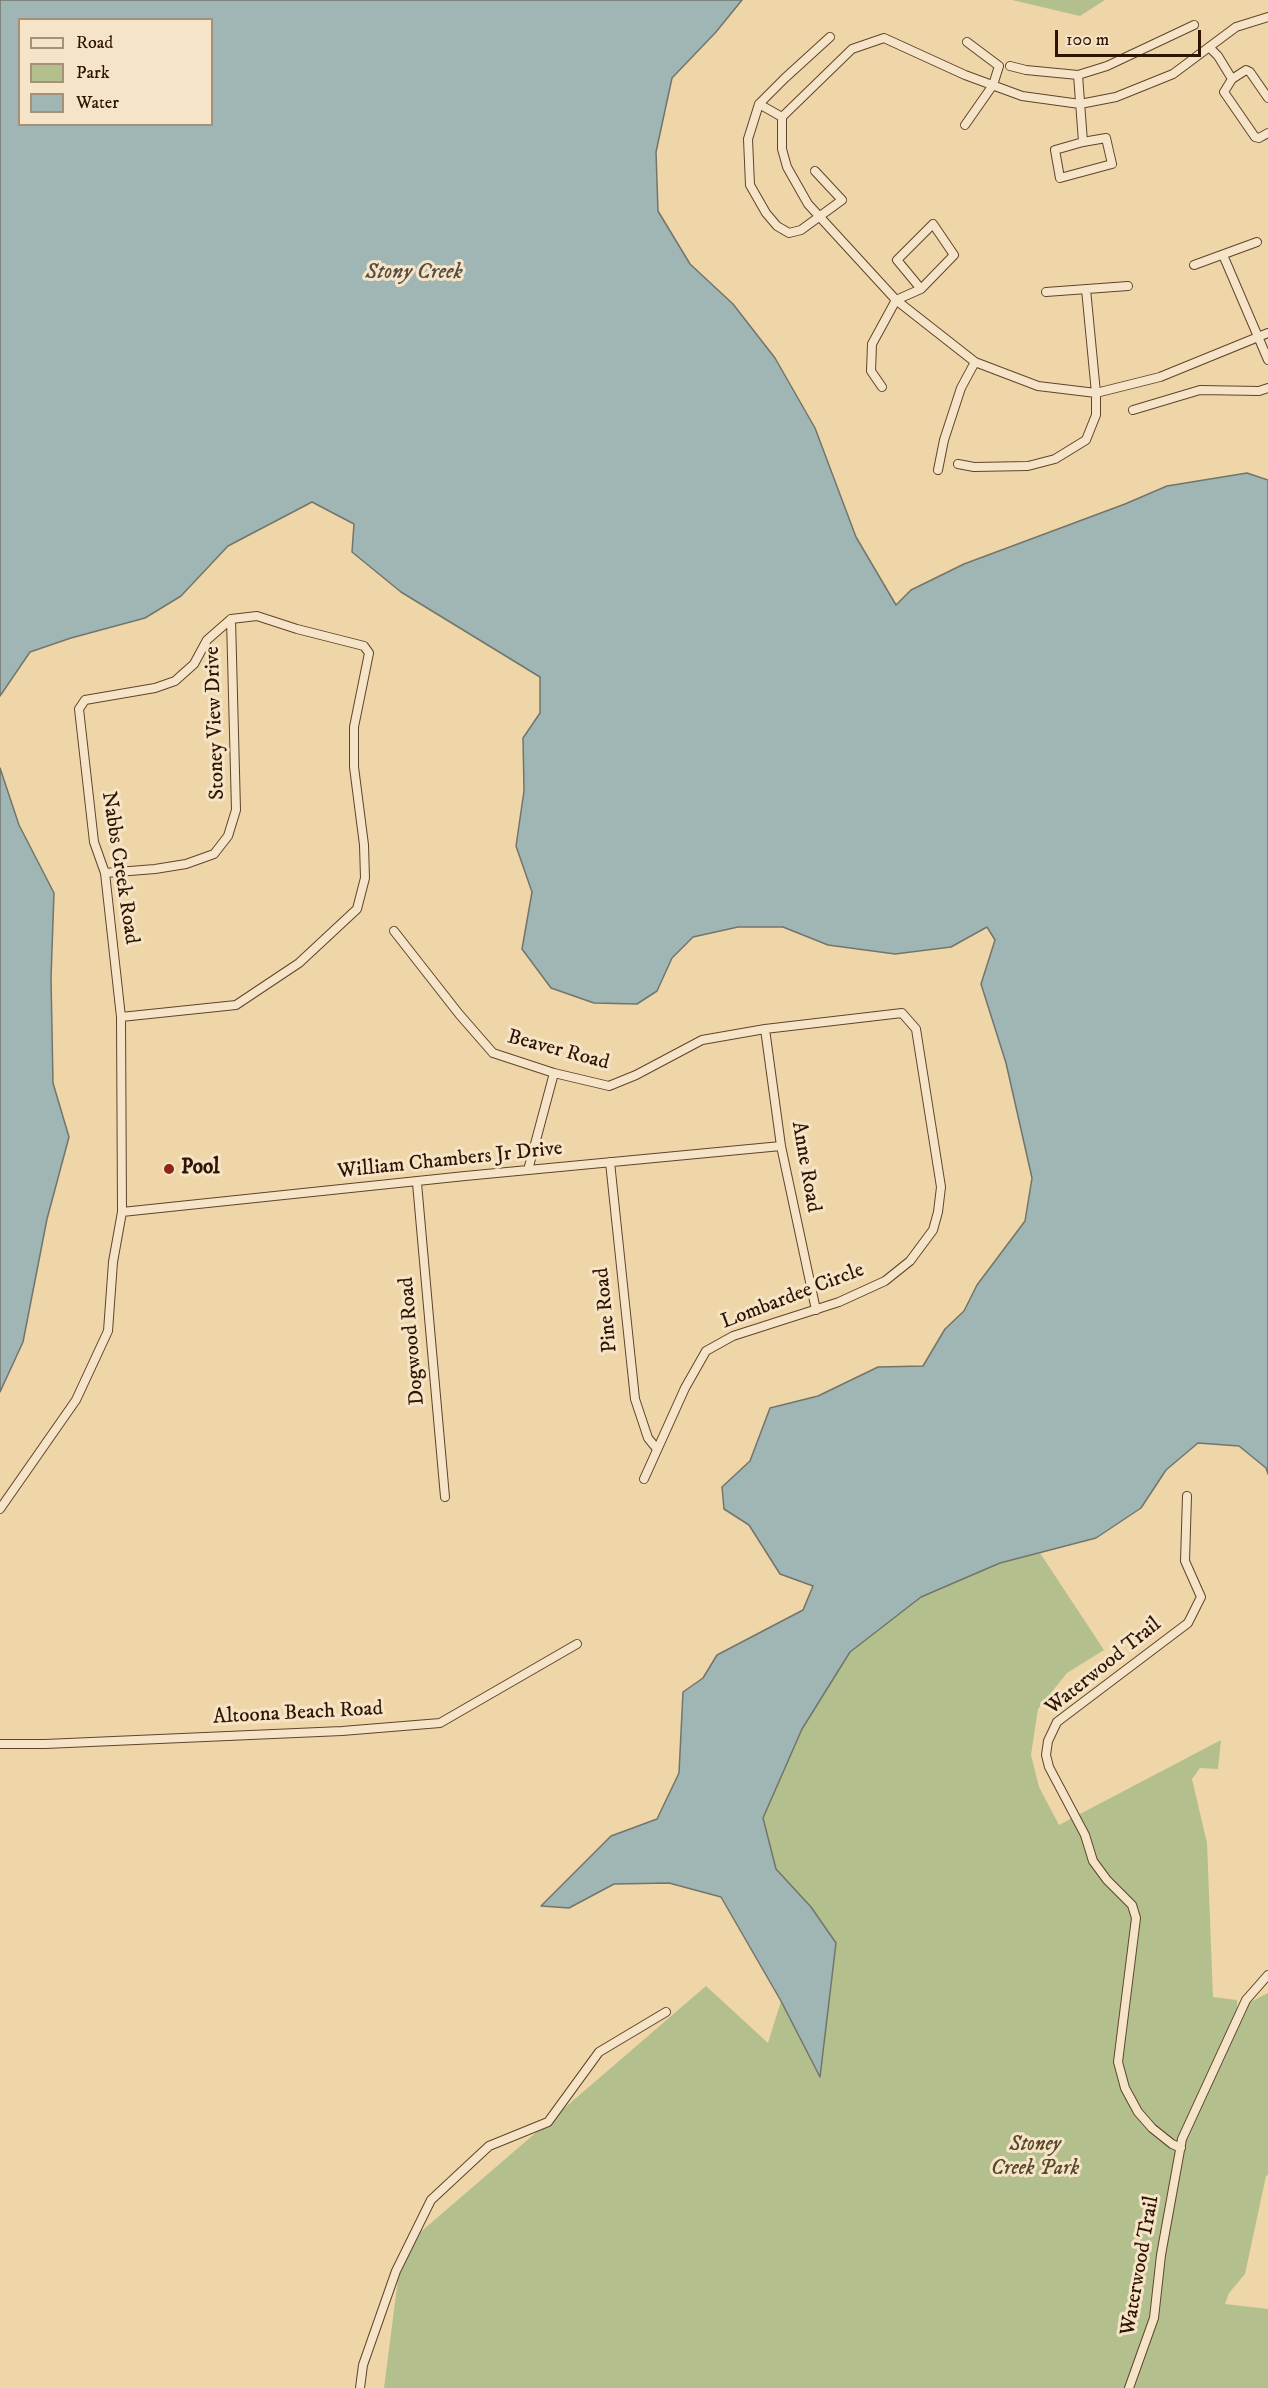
<!DOCTYPE html>
<html>
<head>
<meta charset="utf-8">
<style>
  body { margin:0 }
  #map { position:relative; width:1268px; height:2388px; overflow:hidden; background:#efd6a9; font-family:"IM FELL DW Pica",serif }
  canvas { display:block }
  .legend { position:absolute; left:18px; top:18px; width:195px; height:108px; box-sizing:border-box; background:#f5e4c7; border:2px solid #a69178; margin:0; padding:8px 10px; list-style:none; font-size:18px; color:#2f1401 }
  .legend li { display:flex; align-items:center; gap:12px; height:30px }
  .legend b { width:30px; border:2px solid #a69178 }
  .scale { position:absolute; left:1055px; top:30px; width:146px; height:27px; box-sizing:border-box; border:3px solid #2f1401; border-top:0; padding-left:8px; font-size:18px; line-height:21px; white-space:nowrap; color:#2f1401; -webkit-text-stroke:4px #f5e4c7; paint-order:stroke }
</style>
</head>
<body>
<div id="map">
<canvas width="1268" height="2388"></canvas>
<ul class="legend">
<li><b style="height:8px;background:#f5e4c7"></b>Road</li>
<li><b style="height:16px;background:#b3bf8d"></b>Park</li>
<li><b style="height:16px;background:#9fb6b4"></b>Water</li>
</ul>
<div class="scale">100 m</div>
</div>
<script>
const ctx = document.querySelector('canvas').getContext('2d');
ctx.lineJoin = 'round';
function paint(path, color) { ctx.fillStyle = color; ctx.fill(path, 'evenodd'); }
const shape = rows => new Path2D(rows.map(r => 'M' + r).join(''));
function trace(path, color, width, dash) { ctx.strokeStyle = color; ctx.lineWidth = width; ctx.lineCap = dash ? 'butt' : 'round'; ctx.setLineDash(dash || []); ctx.stroke(path); }
function label(font, color, halo, rows, align = 'center') {
  ctx.font = font + ' "IM FELL DW Pica",serif'; ctx.lineWidth = 6; ctx.setLineDash([]); ctx.textBaseline = 'middle'; ctx.strokeStyle = halo; ctx.fillStyle = color; for (const [text, x, y, turn = 0] of rows) {
    ctx.save(); ctx.translate(x, y); ctx.rotate((+turn || 0) * Math.PI / 180); ctx.textAlign = isNaN(turn) ? turn : align; if (halo) ctx.strokeText(text, 0, 0); ctx.fillText(text, 0, 0); ctx.restore();
  }
}
const green = shape([
  [1012,0,1105,0,1080,16],
  [1040,1553,1104,1650,1067,1673,1038,1709,1031,1755,1039,1787,1059,1825,1221,1740,1218,1769,1200,1768,1192,1779,1207,1843,1213,1997,1237,2000,1237,2009,1268,1993,1268,2175,1266,2176,1245,2274,1229,2293,1225,2304,1268,2309,1268,2388,384,2388,402,2248,706,1986,768,2043,781,2001,820,2076,811,1907,776,1869,763,1818,802,1729,850,1652,920,1597,1000,1563]
]);
const water = shape([
  [0,0,742,0,716,32,672,78,656,152,658,211,690,264,733,304,775,358,815,428,856,537,896,605,911,590,964,564,1125,504,1167,486,1247,473,1268,480,1268,1474,1266,1468,1239,1446,1198,1443,1166,1470,1141,1508,1096,1538,1000,1563,921,1597,850,1652,802,1729,763,1818,776,1869,811,1907,836,1943,820,2077,781,2001,721,1897,669,1883,614,1884,569,1908,541,1906,611,1836,657,1819,679,1773,683,1692,703,1678,717,1655,803,1610,813,1586,780,1574,749,1525,724,1509,722,1487,750,1461,770,1408,818,1396,878,1367,923,1366,945,1329,964,1311,977,1285,1025,1221,1032,1178,1006,1063,981,984,995,940,987,927,951,947,895,954,828,945,783,927,738,927,693,937,672,958,657,991,637,1004,594,1003,551,988,522,949,532,892,516,846,524,791,523,738,540,713,540,677,401,592,352,552,354,524,312,502,228,546,181,596,145,618,71,638,30,652,0,696,0,0],
  [20,20,212,20,212,124,20,124,20,20],
  [0,768,19,825,54,893,51,978,53,1083,69,1137,47,1219,23,1342,0,1392,0,768]
]);
const minor = shape([
  [1268,17,1236,27,1173,74,1116,97,1080,104,1022,96,965,75,884,38,852,49,782,117,782,149,787,167,808,204,896,300,975,362,1038,386,1096,393,1160,377,1268,333],
  [1209,47,1218,56,1232,79],
  [1010,66,1026,70,1078,75],
  [1268,98,1250,72,1246,70,1232,79,1224,92,1255,137,1259,138,1268,133],
  [759,104,782,117],
  [965,125,993,85,999,66,967,42],
  [1083,142,1055,150,1060,178,1112,164,1106,138,1083,142,1078,75,1107,66,1194,25],
  [815,171,842,200,801,230,789,233,777,226,766,213,750,185,748,139,759,104,785,78,830,37],
  [1223,255,1268,360],
  [1194,265,1257,242],
  [1046,292,1128,286],
  [882,387,871,371,872,344,896,300,921,289,954,255,933,224,897,260,921,289],
  [1133,410,1200,390,1259,391,1268,388],
  [958,464,974,467,1028,466,1055,459,1086,440,1096,415,1096,393,1086,289],
  [938,470,944,440,961,388,975,362],
  [105,873,155,869,186,864,214,854,228,836,236,810,231,619],
  [394,931,459,1014,493,1053,554,1073,609,1086,636,1075,702,1040,765,1029,902,1013,916,1029,941,1187,938,1212,933,1230,910,1261,885,1281,839,1302,733,1336,706,1351,685,1388,644,1479],
  [765,1029,781,1146,816,1310],
  [610,1162,635,1399,648,1438,657,1449],
  [528,1170,554,1073],
  [417,1183,445,1497],
  [122,1212,465,1176,781,1146],
  [0,1509,76,1400,108,1331,113,1262,122,1212,121,1017,105,873,94,842,79,709,85,700,155,688,175,681,194,664,207,640,231,619,257,616,297,629,364,646,369,653,354,727,354,767,364,845,365,878,357,909,299,963,236,1005,121,1017],
  [0,1744,45,1744,342,1731,440,1723,577,1644],
  [1181,2148,1172,2144,1152,2128,1138,2112,1125,2088,1118,2062,1136,1918,1132,1905,1107,1880,1093,1861,1085,1835,1049,1767,1046,1755,1048,1741,1057,1722,1188,1623,1201,1597,1185,1561,1187,1496],
  [360,2388,363,2365,396,2271,431,2200,489,2146,548,2122,599,2052,666,2012],
  [1129,2388,1154,2318,1161,2255,1182,2139,1246,2000,1268,1975]
]);
const markers = [
  [169,1169,6,"#8f2418"]
];
const streetNames = [
  ["Stoney View Drive",216,723,-92],
  ["Nabbs Creek Road",119,868,81],
  ["Beaver Road",558,1051,15],
  ["William Chambers Jr Drive",450,1161,-6],
  ["Anne Road",805,1167,80],
  ["Lombardee Circle",793,1297,-21],
  ["Pine Road",607,1310,-96],
  ["Dogwood Road",413,1341,-95],
  ["Waterwood Trail",1104,1667,-39],
  ["Altoona Beach Road",298,1714,-3],
  ["Waterwood Trail",1141,2266,-80]
];
const poiNames = [
  ["Pool",181,1169]
];
const parkNames = [
  ["Stoney",1035,2146],
  ["Creek Park",1035,2170]
];
const waterNames = [
  ["Stony Creek",414,273]
];
paint(green, '#b3bf8d');
paint(water, '#9fb6b4');
trace(water, '#72756c', 1.5);
trace(minor, '#5f442b', 10);
trace(minor, '#f5e4c7', 8);
for (const [x, y, r, color] of markers) { const dot = new Path2D(); dot.arc(x, y, r, 0, 2 * Math.PI); ctx.fillStyle = color; ctx.fill(dot); trace(dot, '#f5e4c7', 2); }
label('21px', '#2f1401', '#f5e4c7', streetNames);
label('bold 21px', '#2f1401', '#f5e4c7', poiNames, 'left');
label('italic 21px', '#57472b', '#f5e4c7', parkNames);
label('italic 22px', '#564d40', '#f5e4c7', waterNames);
</script>
</body>
</html>
